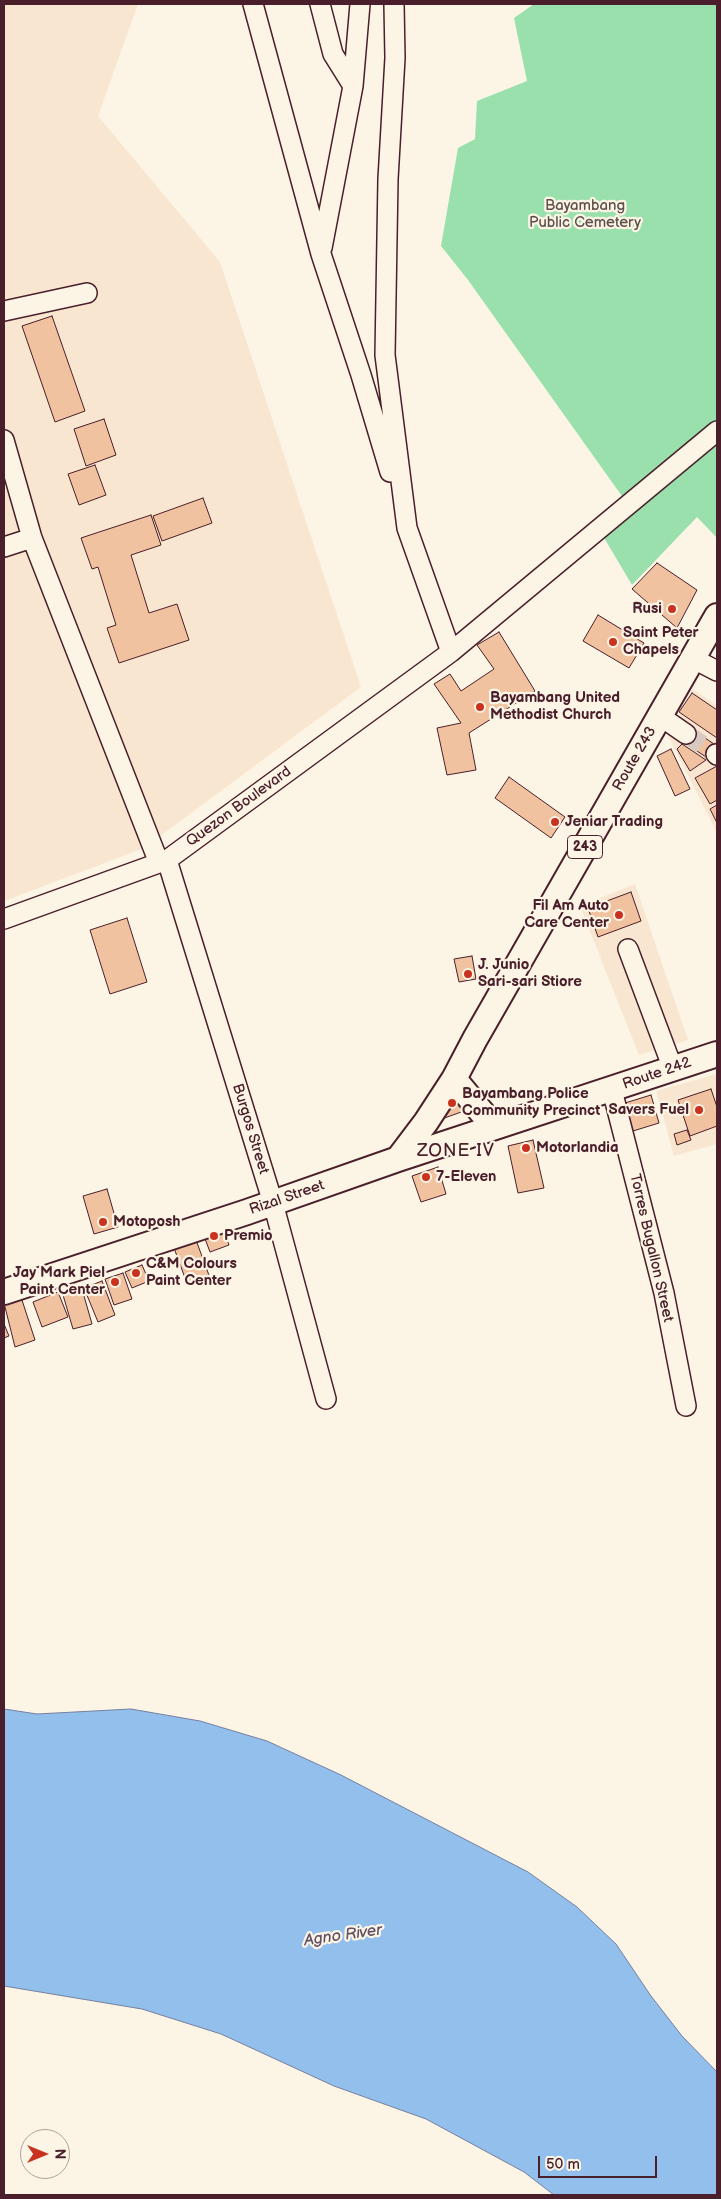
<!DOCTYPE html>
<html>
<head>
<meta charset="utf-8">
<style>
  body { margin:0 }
  #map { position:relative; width:721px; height:2199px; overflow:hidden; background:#fcf5e5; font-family:"Balsamiq Sans",sans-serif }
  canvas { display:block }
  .frame { position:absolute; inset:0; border:5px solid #4a1f2b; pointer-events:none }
  .north { position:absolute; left:20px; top:2129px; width:50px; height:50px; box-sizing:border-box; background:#fcf5e5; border:1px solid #b59f9b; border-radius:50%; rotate:90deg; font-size:14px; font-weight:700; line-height:20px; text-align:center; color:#4a1f2b }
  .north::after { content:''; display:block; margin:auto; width:18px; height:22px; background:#c8321e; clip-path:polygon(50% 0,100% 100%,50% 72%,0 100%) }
  .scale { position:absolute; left:538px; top:2156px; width:119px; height:22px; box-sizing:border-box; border:2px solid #4a1f2b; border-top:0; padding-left:6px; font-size:15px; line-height:18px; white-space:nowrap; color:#4a1f2b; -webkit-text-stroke:4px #fcf5e5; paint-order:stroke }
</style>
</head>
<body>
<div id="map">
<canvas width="721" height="2199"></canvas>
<div class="frame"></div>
<div class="north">N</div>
<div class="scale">50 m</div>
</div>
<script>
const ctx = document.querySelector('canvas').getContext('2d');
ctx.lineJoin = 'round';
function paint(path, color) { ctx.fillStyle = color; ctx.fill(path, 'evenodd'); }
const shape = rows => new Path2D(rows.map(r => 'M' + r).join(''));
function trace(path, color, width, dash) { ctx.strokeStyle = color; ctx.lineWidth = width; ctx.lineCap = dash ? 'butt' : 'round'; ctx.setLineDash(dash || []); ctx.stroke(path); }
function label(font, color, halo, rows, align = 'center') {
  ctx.font = font + ' "Balsamiq Sans",sans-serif'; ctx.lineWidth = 4.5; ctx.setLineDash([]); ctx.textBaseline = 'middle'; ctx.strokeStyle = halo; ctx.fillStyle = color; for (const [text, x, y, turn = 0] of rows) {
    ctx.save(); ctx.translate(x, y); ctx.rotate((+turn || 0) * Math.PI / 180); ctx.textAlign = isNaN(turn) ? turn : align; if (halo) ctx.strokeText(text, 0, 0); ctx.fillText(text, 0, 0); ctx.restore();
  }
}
const built = shape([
  [4,4,138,4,98,116,220,262,361,687,144,848,4,901],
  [693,689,717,706,717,833,668,736],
  [635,884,688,1040,639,1055,580,906],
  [717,1074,717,1144,674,1156,656,1091]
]);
const green = shape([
  [534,4,717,4,717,423,624,499,468,280,441,246,458,148,475,139,477,101,527,81,514,18],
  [717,440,717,538,697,517,632,585,603,536]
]);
const water = shape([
  [4,1709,37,1714,131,1709,200,1721,267,1741,341,1775,528,1872,577,1907,616,1944,651,1996,682,2036,717,2072,717,2195,554,2195,524,2172,426,2119,334,2086,221,2034,142,2009,4,1986,4,1709]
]);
const building = shape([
  [52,316,85,411,55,422,22,326,52,316],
  [104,419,116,455,86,466,74,429,104,419],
  [95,465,106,495,79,505,68,474,95,465],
  [203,498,212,523,162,541,153,516,203,498],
  [151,515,161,545,131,555,149,613,177,604,189,640,119,663,107,628,116,625,98,567,92,569,81,538,151,515],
  [657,563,697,590,677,628,632,589,657,563],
  [598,615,644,643,629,668,583,641,598,615],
  [499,632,535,691,469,733,476,770,447,775,437,728,461,723,434,684,450,674,461,691,494,669,477,645,499,632],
  [692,693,717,710,717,738,679,712,692,693],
  [690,728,717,746,712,761,682,741,690,728],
  [682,744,706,760,690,771,677,749,682,744],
  [671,749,690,789,675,796,657,756,671,749],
  [717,766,717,800,710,804,695,778,717,766],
  [509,777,565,817,551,838,495,798,509,777],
  [717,805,717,823,710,809,717,805],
  [631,892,641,921,598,937,588,908,631,892],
  [127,918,147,982,110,994,90,930,127,918],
  [472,956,476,979,459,982,454,959,472,956],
  [711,1089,717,1107,717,1126,690,1136,678,1100,711,1089],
  [449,1095,464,1111,439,1120,449,1095],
  [651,1095,659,1123,633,1131,625,1103,651,1095],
  [687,1130,691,1140,677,1145,674,1134,687,1130],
  [533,1140,544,1188,518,1193,508,1146,533,1140],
  [438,1167,446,1194,421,1202,412,1176,438,1167],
  [107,1189,118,1227,94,1234,83,1196,107,1189],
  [223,1229,229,1245,210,1252,204,1236,223,1229],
  [196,1240,210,1278,188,1286,174,1248,196,1240],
  [142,1265,149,1281,132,1288,125,1272,142,1265],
  [123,1273,132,1299,114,1305,105,1279,123,1273],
  [102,1281,115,1315,98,1322,84,1288,102,1281],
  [82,1289,92,1324,73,1329,63,1295,82,1289],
  [58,1292,68,1317,42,1327,33,1302,58,1292],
  [21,1297,35,1340,15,1347,4,1303,21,1297],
  [4,1324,9,1336,4,1338,4,1324]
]);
const minorTunnel = shape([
  [686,734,716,754]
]);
const minor = shape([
  [253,4,321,254,361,375,390,472],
  [320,4,333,54,353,86],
  [394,4,395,58,388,179,385,355,407,528,451,652],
  [322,248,353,86,360,4],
  [4,311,87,293],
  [4,440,32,538,159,863],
  [4,547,32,538],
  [692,658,717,671],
  [660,716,686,734],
  [716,754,717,755],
  [167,860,273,1203,326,1399],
  [4,919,167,860,451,652,717,431],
  [628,949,673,1069],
  [612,1090,664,1293,686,1406]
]);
const major = shape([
  [454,1079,494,1127],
  [398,1159,426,1122,454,1079,475,1039,717,616],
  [4,1292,247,1212,398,1159,717,1054]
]);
const markers = [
  [672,609,5,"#c8321e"],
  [613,642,5,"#c8321e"],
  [480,707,5,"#c8321e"],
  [555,822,5,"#c8321e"],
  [619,915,5,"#c8321e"],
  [468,974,5,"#c8321e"],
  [452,1103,5,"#c8321e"],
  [699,1110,5,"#c8321e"],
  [526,1148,5,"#c8321e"],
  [426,1177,5,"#c8321e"],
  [103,1222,5,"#c8321e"],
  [214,1236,5,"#c8321e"],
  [136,1273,5,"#c8321e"],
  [115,1282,5,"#c8321e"]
];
const shields = [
  [585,847,35]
];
const shieldNames = [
  ["243",585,847]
];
const parkNames = [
  ["Bayambang",585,206],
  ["Public Cemetery",585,223]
];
const poiNames = [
  ["Rusi",662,609,"right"],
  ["Saint Peter",623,633],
  ["Chapels",623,650],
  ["Bayambang United",490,698],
  ["Methodist Church",490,715],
  ["Jeniar Trading",565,822],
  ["Fil Am Auto",609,906,"right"],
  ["Care Center",609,923,"right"],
  ["J. Junio",478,965],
  ["Sari-sari Stiore",478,982],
  ["Bayambang Police",462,1094],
  ["Community Precinct",462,1111],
  ["Savers Fuel",689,1110,"right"],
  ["Motorlandia",536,1148],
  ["7-Eleven",436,1177],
  ["Motoposh",113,1222],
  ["Premio",224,1236],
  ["C&M Colours",146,1264],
  ["Paint Center",146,1281],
  ["Jay Mark Piel",105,1273,"right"],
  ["Paint Center",105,1290,"right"]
];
const streetNames = [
  ["Route 243",635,759,-60],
  ["Quezon Boulevard",239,807,-36],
  ["Route 242",657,1074,-19],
  ["Burgos Street",250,1129,73],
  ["Rizal Street",287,1198,-19],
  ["Torres Bugallon Street",651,1248,77]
];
const waterNames = [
  ["Agno River",343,1936,-8]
];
const quarterNames = [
  ["ZONE IV",456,1151]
];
paint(built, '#f8e6d0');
paint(green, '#9ae0ac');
paint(water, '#92bfec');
trace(water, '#757f9f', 1);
paint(building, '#f0c2a0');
trace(building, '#4a1f2b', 1);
trace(minorTunnel, '#d8cac0', 19, [19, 9]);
trace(minor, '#4a1f2b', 22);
trace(major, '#4a1f2b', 28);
trace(minor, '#fcf5e5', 19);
trace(major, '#fcf5e5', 24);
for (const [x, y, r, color] of markers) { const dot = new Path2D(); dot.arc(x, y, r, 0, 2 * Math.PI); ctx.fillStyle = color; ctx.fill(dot); trace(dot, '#fcf5e5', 2); }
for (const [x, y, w] of shields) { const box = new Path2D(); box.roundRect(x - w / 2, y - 11.5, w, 23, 4); ctx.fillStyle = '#fcf5e5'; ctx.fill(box); trace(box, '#4a1f2b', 1); }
label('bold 14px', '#4a1f2b', null, shieldNames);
label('15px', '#5e4f4b', '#fcf5e5', parkNames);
label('bold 15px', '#4a1f2b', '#fcf5e5', poiNames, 'left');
label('15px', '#4a1f2b', '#fcf5e5', streetNames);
label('italic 16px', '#604f65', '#fcf5e5', waterNames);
ctx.letterSpacing = '1px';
label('18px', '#4a1f2b', '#fcf5e5', quarterNames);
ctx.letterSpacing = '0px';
</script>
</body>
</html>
